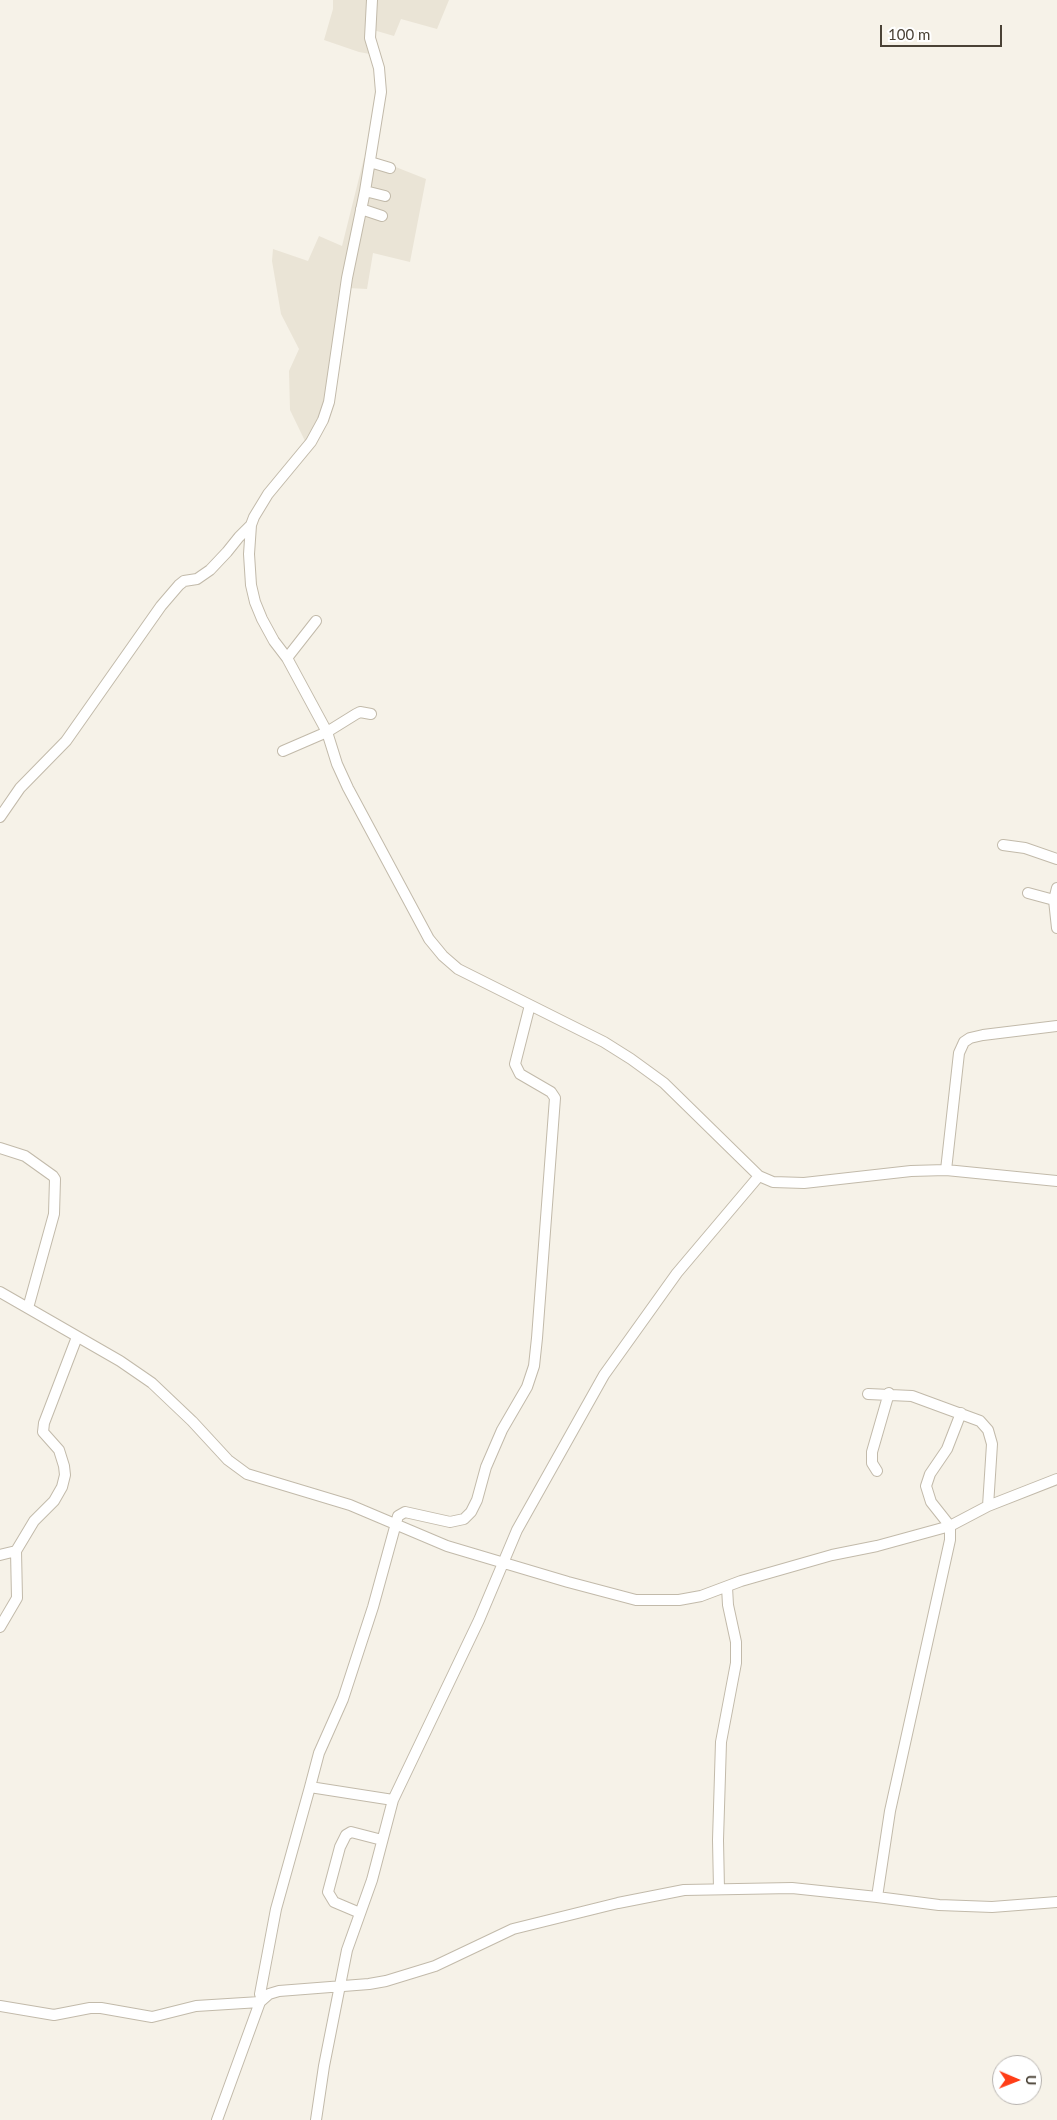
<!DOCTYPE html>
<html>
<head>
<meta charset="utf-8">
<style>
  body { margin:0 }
  #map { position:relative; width:1057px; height:2120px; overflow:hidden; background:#f6f2e8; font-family:Lato,sans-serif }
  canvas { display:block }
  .north { position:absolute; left:992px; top:2055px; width:50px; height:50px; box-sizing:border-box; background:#fff; border:1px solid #b7b3af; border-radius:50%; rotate:91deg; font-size:14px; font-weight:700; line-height:20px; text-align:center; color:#4a4236 }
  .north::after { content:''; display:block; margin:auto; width:18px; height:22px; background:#ff3d16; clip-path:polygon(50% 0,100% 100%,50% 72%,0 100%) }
  .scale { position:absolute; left:880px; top:25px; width:122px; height:22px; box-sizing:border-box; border:2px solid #4a4236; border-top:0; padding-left:6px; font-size:15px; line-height:18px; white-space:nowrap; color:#4a4236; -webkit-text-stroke:4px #fff; paint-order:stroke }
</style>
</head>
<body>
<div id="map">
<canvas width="1057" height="2120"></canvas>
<div class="north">U</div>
<div class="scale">100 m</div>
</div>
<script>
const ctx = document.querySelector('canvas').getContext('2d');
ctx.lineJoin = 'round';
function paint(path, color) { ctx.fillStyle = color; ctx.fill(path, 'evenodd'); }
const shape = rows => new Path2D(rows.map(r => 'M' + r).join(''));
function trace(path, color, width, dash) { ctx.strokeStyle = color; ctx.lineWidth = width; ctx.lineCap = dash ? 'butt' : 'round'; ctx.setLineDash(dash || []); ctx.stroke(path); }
const residential = shape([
  [333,0,449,0,437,29,401,19,394,36,370,29,370,54,359,52,324,40,333,9],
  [364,158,373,158,426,179,410,262,373,253,367,289,348,288,328,410,313,449,305,441,290,410,289,371,299,349,281,314,272,261,273,249,308,261,319,236,342,246]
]);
const minor = shape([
  [372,0,370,38,379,68,381,92,365,191,347,278,329,402,323,420,311,442,268,494,254,517,251,525,249,554,251,585,255,602,262,619,274,641,287,658,327,732,337,764,348,788,429,939,443,956,458,969,604,1042,631,1059,664,1083,759,1176,773,1182,804,1183,911,1171,946,1170,1057,1181],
  [370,162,390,168],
  [365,191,385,196],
  [361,209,382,216],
  [287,658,316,621],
  [283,751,327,732,356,714,360,712,371,714],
  [0,817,20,788,66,741,161,606,179,585,184,581,197,579,210,570,227,552,239,537,251,525],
  [1003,845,1025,848,1057,859],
  [1057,888,1054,900,1057,928],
  [1028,893,1054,900],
  [0,1148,25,1156,53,1176,55,1179,54,1214,28,1308],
  [946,1170,959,1053,964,1042,970,1038,983,1035,1057,1026],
  [0,1292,120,1361,152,1383,192,1421,228,1460,247,1474,350,1505,447,1546,568,1582,636,1600,679,1600,701,1596,741,1581,832,1555,877,1546,950,1526,988,1506,1057,1479],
  [868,1394,912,1396,980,1421,988,1430,992,1444,988,1506],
  [877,1471,872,1463,872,1452,889,1393],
  [0,1555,16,1551,34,1521,54,1501,62,1487,65,1475,64,1466,59,1450,43,1432,44,1423,77,1337],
  [0,1627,17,1598,16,1551],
  [310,1787,319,1753,343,1699,373,1607,398,1516,405,1512,450,1522,464,1519,471,1512,477,1500,486,1467,502,1430,527,1387,534,1366,537,1338,555,1098,551,1092,520,1074,515,1064,530,1005],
  [719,1889,718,1840,721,1742,736,1663,736,1642,728,1605,727,1587],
  [877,1897,939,1905,992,1907,1057,1902],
  [360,1913,334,1902,328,1892,340,1847,346,1835,351,1832,382,1840],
  [262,2000,260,1994,276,1909,310,1787,393,1800],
  [0,2006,54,2015,90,2008,101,2008,152,2017,196,2006,260,2002],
  [217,2120,260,2002,269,1994,279,1991,369,1984,386,1981,435,1966,513,1929,618,1903,684,1890,792,1888,877,1897,890,1811,950,1540,950,1526,931,1502,926,1486,930,1474,947,1449,961,1413],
  [316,2120,324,2066,347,1950,372,1880,393,1800,479,1620,517,1530,604,1375,677,1273,759,1176]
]);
paint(residential, '#eae4d6');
trace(minor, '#c2baaa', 12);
trace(minor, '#fff', 10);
</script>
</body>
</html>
